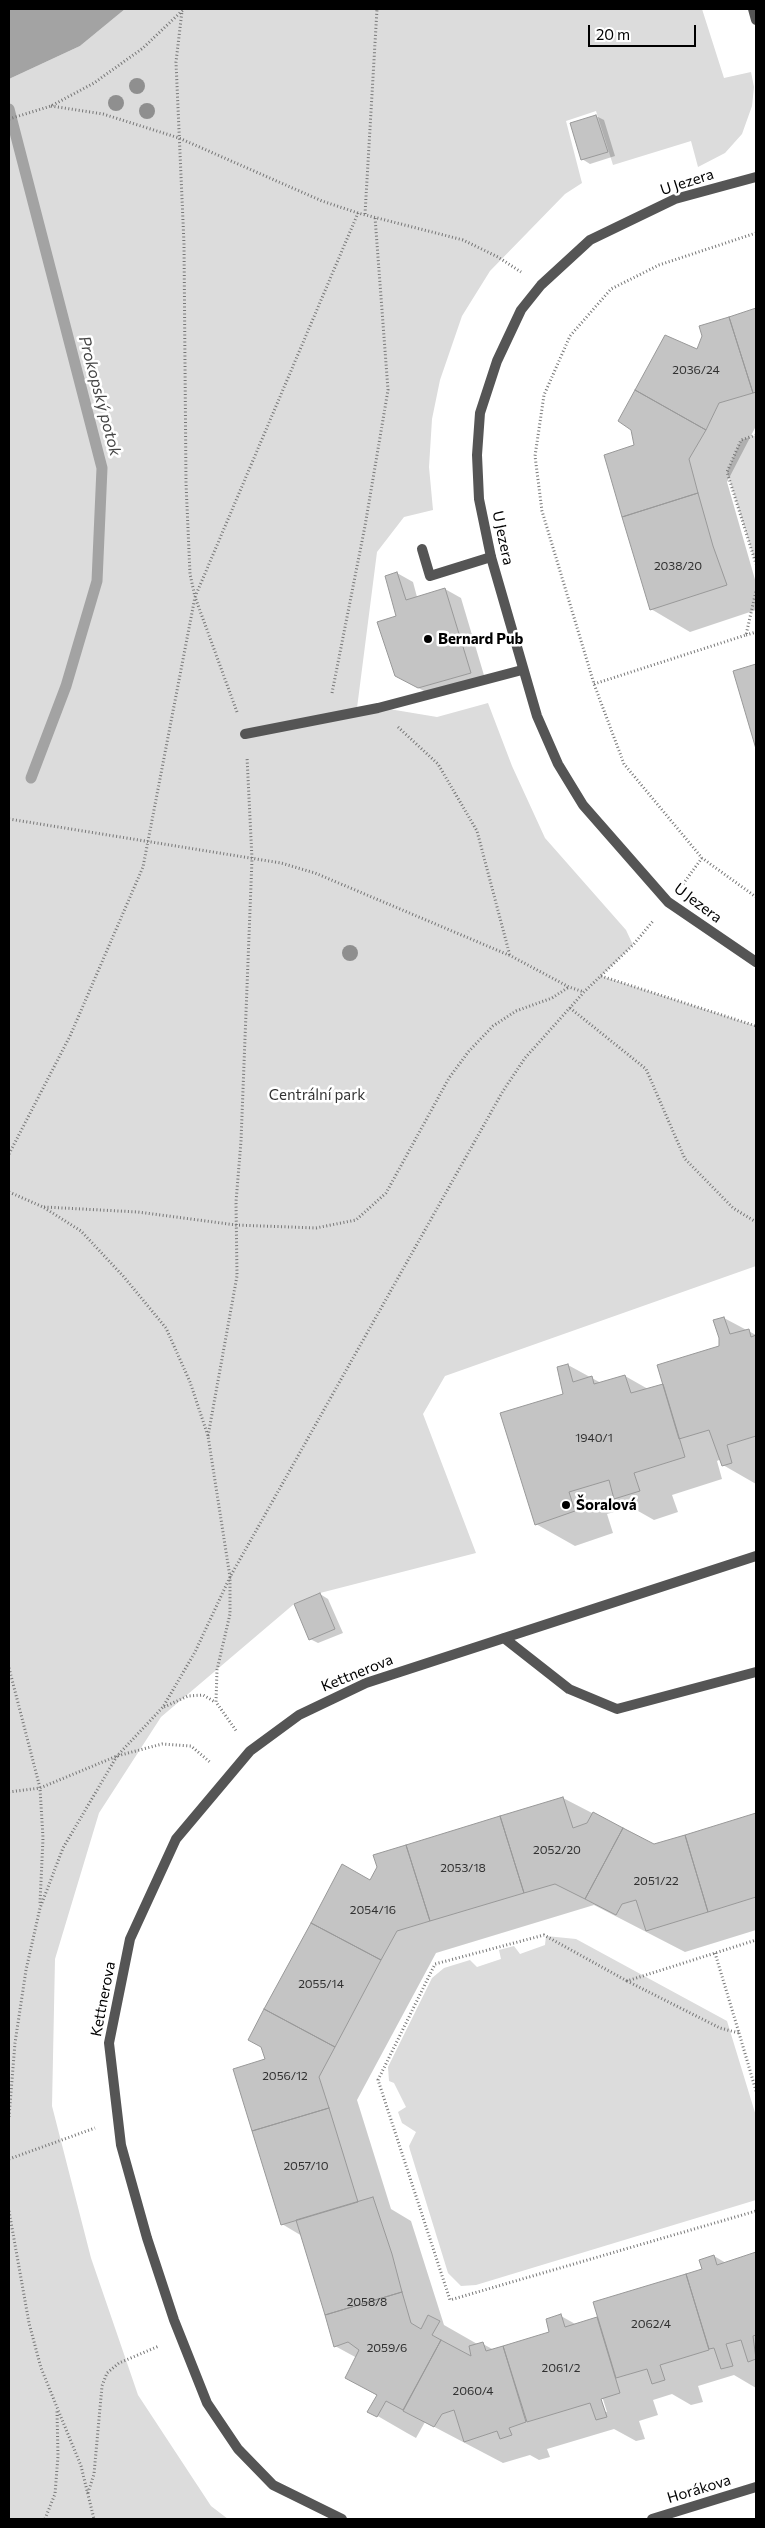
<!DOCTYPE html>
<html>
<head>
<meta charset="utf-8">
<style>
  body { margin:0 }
  #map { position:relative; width:765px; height:2528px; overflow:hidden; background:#fff; font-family:Commissioner,sans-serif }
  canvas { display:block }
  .frame { position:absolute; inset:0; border:10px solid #000; pointer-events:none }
  .scale { position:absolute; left:588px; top:25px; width:108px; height:22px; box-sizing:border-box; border:2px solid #000; border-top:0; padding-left:6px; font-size:15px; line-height:18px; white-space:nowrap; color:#000; -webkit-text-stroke:4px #fff; paint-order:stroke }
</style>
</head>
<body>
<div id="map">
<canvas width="765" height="2528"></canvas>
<div class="frame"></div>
<div class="scale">20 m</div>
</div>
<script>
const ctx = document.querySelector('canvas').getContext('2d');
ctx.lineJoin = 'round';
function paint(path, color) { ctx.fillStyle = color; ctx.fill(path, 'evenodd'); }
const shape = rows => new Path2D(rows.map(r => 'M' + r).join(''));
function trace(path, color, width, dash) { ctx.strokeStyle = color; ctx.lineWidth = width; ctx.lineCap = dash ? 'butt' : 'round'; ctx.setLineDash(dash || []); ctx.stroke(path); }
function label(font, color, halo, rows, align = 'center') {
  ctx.font = font + ' Commissioner,sans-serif'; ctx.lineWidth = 5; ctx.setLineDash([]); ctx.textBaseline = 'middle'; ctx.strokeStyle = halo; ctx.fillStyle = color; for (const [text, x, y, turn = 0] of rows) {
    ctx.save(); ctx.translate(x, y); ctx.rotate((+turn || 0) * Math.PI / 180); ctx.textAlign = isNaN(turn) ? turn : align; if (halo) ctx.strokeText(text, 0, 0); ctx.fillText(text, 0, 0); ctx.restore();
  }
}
const green = shape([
  [125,9,702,9,724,78,751,72,754,87,752,106,742,134,725,153,698,167,691,141,613,165,596,111,566,121,582,183,565,194,490,271,462,316,440,380,432,419,429,467,433,510,404,517,377,552,357,708,383,708,437,717,488,703,512,766,545,838,626,930,633,945,601,976,756,1026,756,1266,445,1376,423,1414,476,1553,320,1593,294,1604,161,1717,99,1813,55,1959,52,2106,91,2258,138,2395,211,2506,228,2519,9,2519,9,79,80,46],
  [756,435,756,564,727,472,741,440],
  [546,1936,576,1939,727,2021,756,2116,756,2200,476,2285,461,2286,448,2273,410,2150,409,2146,416,2132,402,2123,398,2112,406,2107,394,2083,389,2081,388,2067,432,1978,444,1968,470,1960,477,1967,501,1959,499,1950,514,1946,520,1954,545,1945]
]);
const water = shape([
  [9,9,125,9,80,46,9,79]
]);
const shadow = shape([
  [596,116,604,120,615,156,590,164,582,159,571,123],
  [756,309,756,426,727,482,756,583,756,610,690,632,651,609,636,446,697,351,703,336,701,327],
  [397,573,413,582,417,597,445,589,461,598,486,682,435,697,413,685,398,617],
  [756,665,756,744,735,672],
  [724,1318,756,1335,756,1484,723,1465,721,1459,717,1461,722,1479,672,1495,678,1512,654,1520,631,1507,607,1514,613,1533,575,1546,536,1524,564,1395,568,1365,601,1383,625,1376,648,1389,664,1385,721,1347],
  [320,1594,328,1599,343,1633,318,1643,310,1639],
  [563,1798,654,1845,756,1814,756,1930,685,1952,594,1905,436,1953,357,2100,391,2209,411,2221,444,2325,479,2345,483,2344,494,2350,551,2333,561,2316,577,2325,598,2318,594,2303,703,2270,714,2256,726,2263,756,2254,756,2388,734,2375,698,2386,703,2402,691,2405,672,2394,653,2400,658,2415,639,2421,645,2439,636,2441,614,2429,547,2449,550,2457,539,2460,530,2455,503,2463,425,2422,416,2438,407,2433,369,2411,378,2396,347,2378,357,2358,335,2346,302,2236,282,2224,266,2060,371,1881],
  [601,2393,607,2412,604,2412,598,2394]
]);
const stream = shape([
  [9,109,102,468,97,581,66,686,31,778]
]);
const building = shape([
  [596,115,608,152,581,160,570,123,596,115],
  [756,308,756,392,753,393,729,317,756,308],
  [729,317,753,393,719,403,706,430,635,390,665,335,697,349,702,336,699,326,729,317],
  [635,390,706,430,689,459,698,493,622,517,604,455,634,445,631,430,618,421,635,390],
  [698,493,713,546,727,585,650,610,622,517,698,493],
  [397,572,406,600,445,588,471,673,418,688,395,676,377,622,396,616,385,576,397,572],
  [756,664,756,749,733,671,756,664],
  [724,1317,730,1334,749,1329,751,1337,756,1335,756,1436,727,1445,732,1463,722,1466,709,1430,679,1439,657,1365,719,1346,719,1338,713,1320,724,1317],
  [568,1364,573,1382,592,1376,594,1384,625,1375,631,1393,663,1384,685,1457,634,1473,640,1491,614,1499,609,1480,569,1492,575,1511,535,1525,500,1413,563,1394,557,1367,568,1364],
  [320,1593,335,1629,309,1640,294,1604,320,1593],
  [563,1797,573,1828,587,1823,593,1812,623,1828,585,1899,555,1884,524,1893,500,1816,563,1797],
  [756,1813,756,1897,708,1912,685,1835,756,1813],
  [500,1816,524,1893,430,1921,406,1845,500,1816],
  [623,1828,654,1844,685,1835,708,1912,646,1931,636,1900,622,1904,616,1915,585,1899,623,1828],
  [406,1845,430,1921,397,1931,381,1960,311,1923,342,1864,370,1880,377,1867,373,1855,406,1845],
  [311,1923,381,1960,335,2047,264,2009,311,1923],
  [264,2009,335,2047,319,2077,329,2108,252,2131,233,2069,265,2059,261,2047,248,2040,264,2009],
  [329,2108,358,2202,281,2225,252,2131,329,2108],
  [373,2197,392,2254,402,2292,325,2315,296,2220,373,2197],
  [756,2252,756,2335,753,2336,756,2359,748,2362,741,2340,726,2344,733,2366,721,2369,714,2348,709,2349,686,2274,702,2269,699,2260,714,2255,717,2265,756,2252],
  [686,2274,709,2350,660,2365,665,2380,652,2384,647,2369,616,2378,593,2302,686,2274],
  [402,2292,411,2323,421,2329,428,2315,440,2321,432,2335,441,2340,403,2410,386,2401,377,2417,367,2412,377,2395,345,2378,359,2350,348,2342,334,2347,325,2315,402,2292],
  [561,2314,565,2327,597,2317,620,2393,601,2399,607,2417,596,2420,590,2403,527,2422,503,2346,549,2332,546,2319,561,2314],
  [441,2340,471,2356,469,2346,483,2342,486,2351,503,2346,526,2422,509,2428,512,2435,500,2439,497,2431,464,2442,454,2410,442,2414,434,2427,403,2411,441,2340]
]);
const path = shape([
  [51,106,103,114,179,138,322,201,358,213,463,240,498,257,521,272],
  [9,119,51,106,94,83,143,48,184,9],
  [365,214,377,9],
  [756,233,659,265,611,289,570,336,544,395,535,456,542,511,594,684,624,764,702,858,756,897],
  [756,435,741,440,727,472,756,564],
  [746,635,756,632],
  [594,684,746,635,756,591],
  [332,693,365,526,388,390,375,217],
  [237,712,195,597,358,213],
  [398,727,438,764,477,831,510,956],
  [9,819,281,863,315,873,511,956,569,987,584,992],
  [683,884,702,858],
  [601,976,756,1026],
  [570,1008,646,1069,685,1159,733,1208,756,1222],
  [9,1154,70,1036,143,867,195,597,190,574,186,483,184,244,176,62,182,11],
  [9,1192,43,1207,81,1231,124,1277,166,1328,190,1382,208,1436,230,1577,230,1614,217,1670,216,1702,237,1732],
  [44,1207,138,1212,236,1225,316,1228,356,1220,386,1193,449,1078,469,1051,493,1026,516,1011,552,998,569,987],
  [208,1436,237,1276,236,1202,241,1141,252,859,247,757],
  [9,1668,40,1788,43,1838,40,1903],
  [164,1707,188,1696,203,1695,215,1702],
  [9,1792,40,1788,117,1756,162,1744,191,1746,211,1763],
  [715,1953,739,2033,720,2028,627,1981,756,1940],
  [627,1981,544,1935,435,1964,378,2080,450,2300,756,2211],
  [739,2033,756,2091],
  [9,2117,15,2043,26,1970,40,1908,63,1848,117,1756,163,1707,195,1652,230,1577,503,1091,525,1058,584,992,633,945,653,921],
  [9,2159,95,2128],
  [9,2211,29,2323,41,2368,81,2466,94,2519],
  [88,2493,94,2474,102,2386,107,2373,119,2363,159,2346],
  [45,2519,55,2494,58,2456,57,2411]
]);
const service = shape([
  [422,549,430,576,491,557],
  [245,734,378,708,522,670]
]);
const minor = shape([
  [753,9,756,20],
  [756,177,675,199,590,240,541,285,521,310,497,361,480,413,477,455,479,499,491,557,537,716,558,764,583,805,668,902,756,962],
  [504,1638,569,1689,617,1709,756,1672],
  [342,2519,273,2485,238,2449,207,2403,174,2320,147,2238,121,2145,109,2043,130,1939,176,1839,250,1751,299,1715,366,1683,756,1556],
  [652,2519,756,2487]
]);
const trees = [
  [137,86],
  [116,103],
  [147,111],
  [350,953]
];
const markers = [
  [428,639,5,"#000"],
  [566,1505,5,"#000"]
];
const numberNames = [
  ["2036/24",696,370],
  ["2038/20",678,566],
  ["1940/1",594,1438],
  ["2052/20",557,1850],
  ["2053/18",463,1868],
  ["2051/22",656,1881],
  ["2054/16",373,1910],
  ["2055/14",321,1984],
  ["2056/12",285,2076],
  ["2057/10",306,2166],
  ["2058/8",367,2302],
  ["2062/4",651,2324],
  ["2059/6",387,2348],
  ["2061/2",561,2368],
  ["2060/4",473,2391]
];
const streetNames = [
  ["U Jezera",687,182,-18],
  ["U Jezera",503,538,78],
  ["U Jezera",698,903,37],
  ["Kettnerova",357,1673,-22],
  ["Kettnerova",103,1999,-79],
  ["Horákova",699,2489,-17]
];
const poiNames = [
  ["Bernard Pub",438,639],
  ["Šoralová",576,1505]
];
const parkNames = [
  ["Centrální park",317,1095]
];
const waterNames = [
  ["Prokopský potok",100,396,75]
];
paint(green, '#dcdcdc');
paint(water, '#a3a3a3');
paint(shadow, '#0003');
trace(stream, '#a3a3a3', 11);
paint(building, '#c4c4c4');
trace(building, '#999', 1);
trace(path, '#777', 3, [1, 2.5]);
trace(service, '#555', 10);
trace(minor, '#555', 10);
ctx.fillStyle = '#8f8f8f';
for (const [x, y] of trees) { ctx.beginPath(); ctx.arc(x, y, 8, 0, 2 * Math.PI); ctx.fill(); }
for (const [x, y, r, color] of markers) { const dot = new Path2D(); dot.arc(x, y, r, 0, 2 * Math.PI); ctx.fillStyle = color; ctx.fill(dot); trace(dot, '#fff', 2); }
label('12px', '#313131', null, numberNames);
label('15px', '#000', '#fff', streetNames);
label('bold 15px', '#000', '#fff', poiNames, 'left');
label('15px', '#333', '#fff', parkNames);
label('italic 16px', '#444', '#fff', waterNames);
</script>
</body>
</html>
